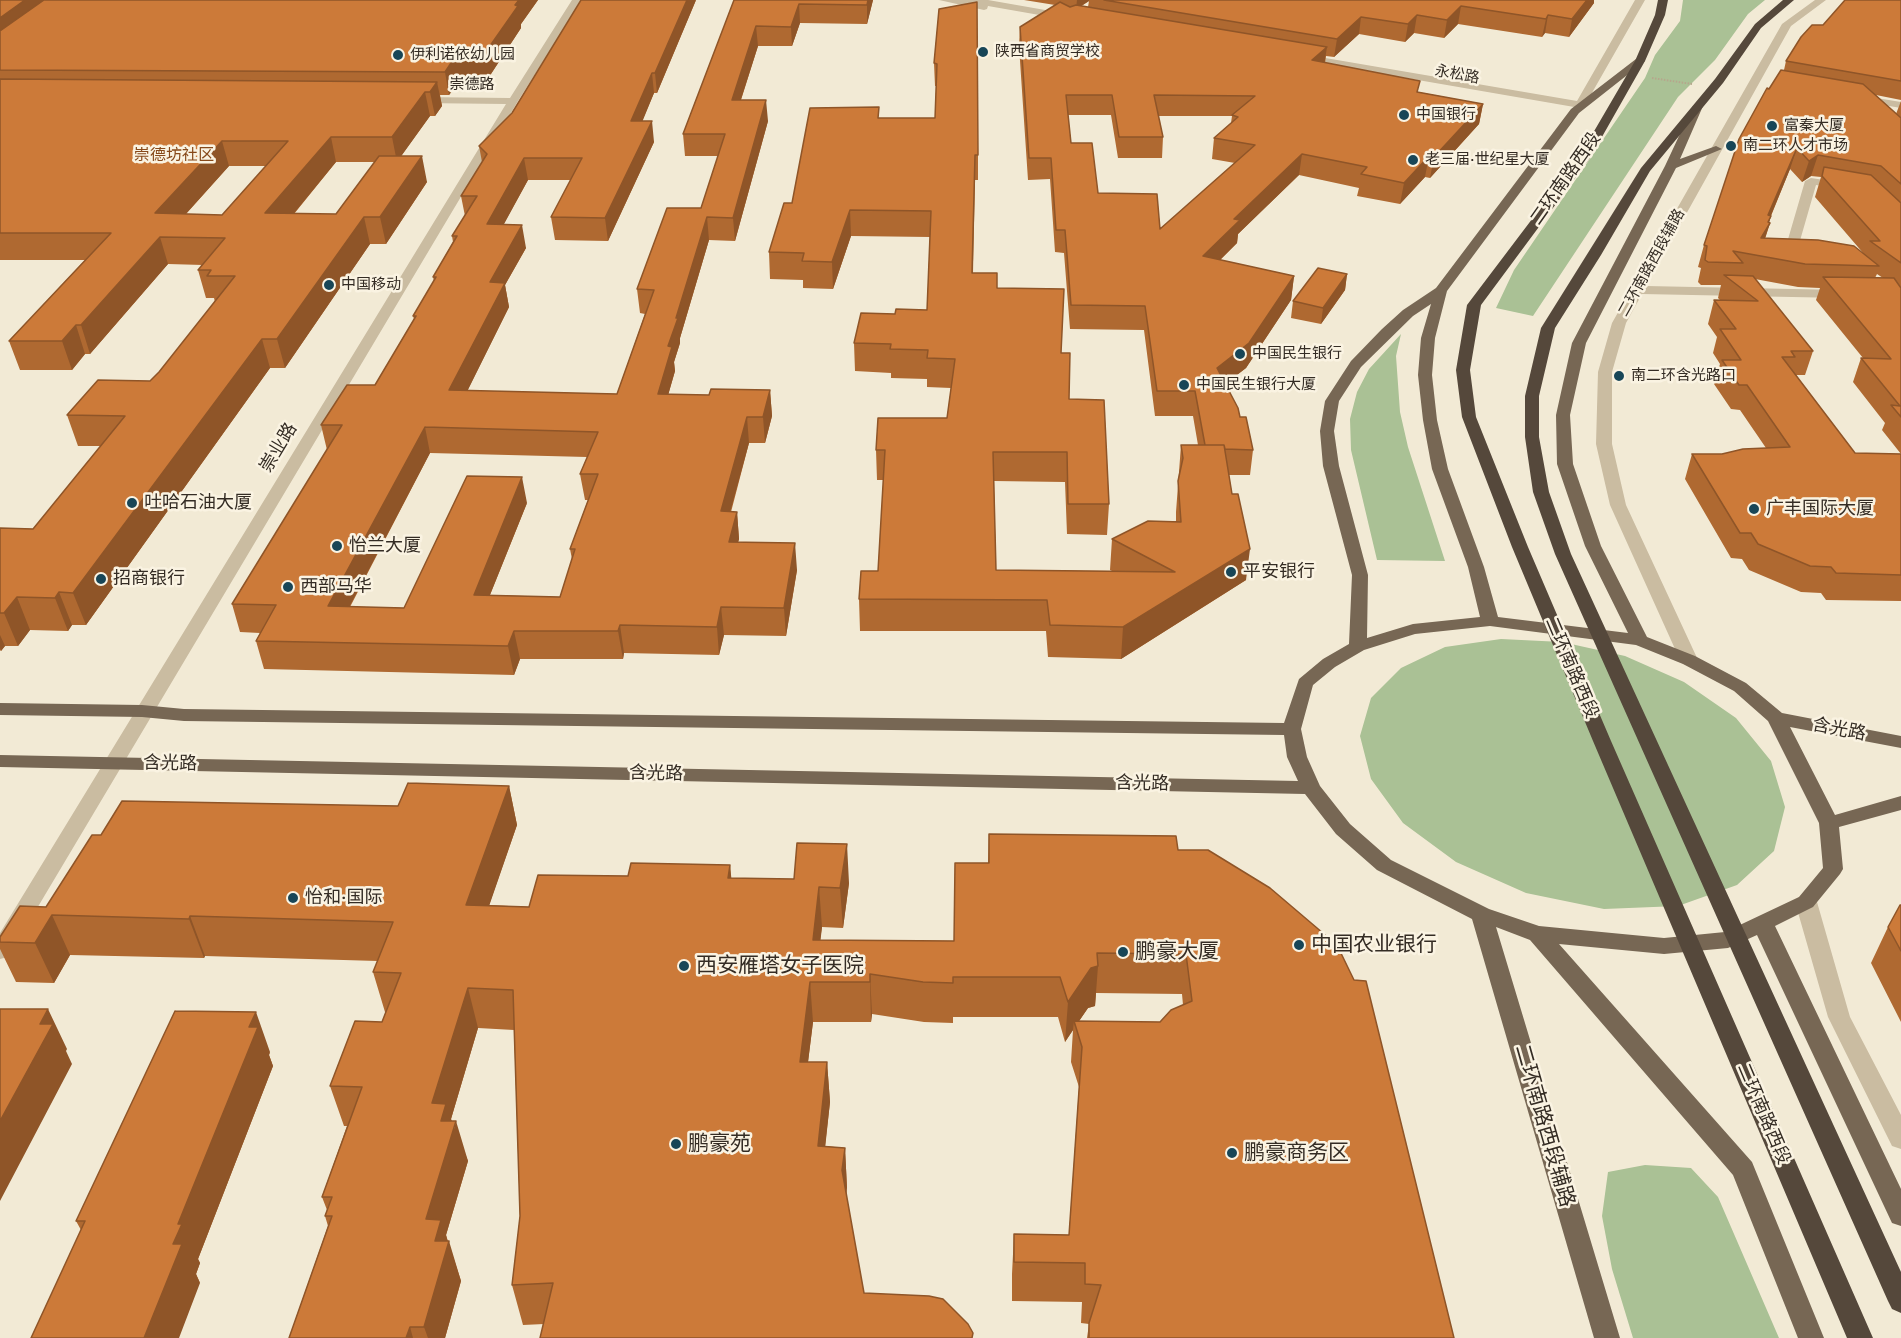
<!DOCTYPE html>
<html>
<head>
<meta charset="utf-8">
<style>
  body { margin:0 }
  canvas { display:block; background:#f2ead5 }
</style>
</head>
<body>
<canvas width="1901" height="1338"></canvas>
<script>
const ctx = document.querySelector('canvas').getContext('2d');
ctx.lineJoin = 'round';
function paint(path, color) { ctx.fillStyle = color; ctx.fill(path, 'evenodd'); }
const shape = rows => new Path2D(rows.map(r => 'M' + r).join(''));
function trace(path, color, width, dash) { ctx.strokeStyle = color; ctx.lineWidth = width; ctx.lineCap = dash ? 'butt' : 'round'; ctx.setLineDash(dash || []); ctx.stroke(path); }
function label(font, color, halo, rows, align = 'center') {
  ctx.font = font + ' Signika,"Noto Sans SC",sans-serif'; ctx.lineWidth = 5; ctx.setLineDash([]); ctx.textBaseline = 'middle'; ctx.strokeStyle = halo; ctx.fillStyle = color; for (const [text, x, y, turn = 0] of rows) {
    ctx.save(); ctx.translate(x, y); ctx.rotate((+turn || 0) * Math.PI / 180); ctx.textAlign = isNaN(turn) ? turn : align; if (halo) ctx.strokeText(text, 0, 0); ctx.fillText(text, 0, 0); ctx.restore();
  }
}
const green = shape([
  [1683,0,1765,0,1748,14,1715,60,1678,97,1533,316,1496,308,1514,270,1645,78,1655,55,1680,21],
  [1401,334,1396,356,1400,412,1408,447,1445,561,1377,560,1351,450,1350,419,1357,392,1369,369],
  [1501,639,1562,642,1625,656,1684,682,1736,718,1771,761,1785,807,1774,851,1737,885,1678,906,1604,909,1526,893,1456,862,1403,823,1371,779,1360,736,1371,698,1401,668,1445,647],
  [1645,1165,1691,1168,1718,1197,1779,1338,1633,1338,1612,1269,1602,1216,1608,1172]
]);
const path = shape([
  [1652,78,1692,84]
]);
const minor = shape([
  [572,0,582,0,518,101,8,957,0,959,0,933,506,104,418,103,413,100,418,97,510,98,572,0],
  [939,0,988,0,1068,14,1073,17,1068,20,988,6,987,9,984,10,939,0],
  [1635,0,1645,0,1585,105,1580,108,1302,60,1297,57,1302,54,1577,101,1635,0],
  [1815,0,1826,0,1791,26,1646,286,1842,290,1849,294,1842,298,1642,294,1626,323,1612,372,1612,444,1626,505,1698,660,1695,664,1689,665,1683,664,1680,660,1610,505,1596,444,1598,372,1612,323,1782,24,1815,0],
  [1858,95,1901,102,1901,108,1854,100,1854,96,1858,95],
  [1811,178,1844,183,1850,186,1844,189,1816,185,1797,251,1807,255,1801,259,1786,256,1784,253,1805,181,1811,178],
  [1806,894,1813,897,1817,902,1850,1017,1901,1115,1901,1149,1892,1146,1828,1017,1795,902,1799,897,1806,894]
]);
const major = shape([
  [1636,59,1645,61,1579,113,1447,291,1435,338,1432,375,1437,420,1448,469,1484,567,1498,617,1628,633,1585,546,1557,464,1556,415,1572,343,1665,166,1693,106,1702,104,1703,106,1680,159,1716,146,1722,149,1676,168,1586,343,1570,415,1573,464,1601,546,1647,637,1695,656,1746,683,1782,713,1901,736,1901,748,1790,727,1835,815,1901,796,1901,810,1839,827,1843,869,1840,874,1813,907,1775,926,1901,1189,1901,1226,1892,1223,1757,935,1728,948,1664,954,1559,944,1752,1162,1824,1338,1798,1338,1733,1175,1530,940,1496,927,1620,1338,1594,1338,1472,919,1377,870,1336,834,1305,794,0,767,0,755,1298,781,1287,757,1284,735,184,721,142,717,0,715,0,703,142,705,184,709,1284,723,1299,679,1323,659,1349,644,1352,575,1323,466,1320,431,1325,401,1351,361,1382,329,1403,310,1436,288,1571,109,1636,59],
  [1431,304,1421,338,1418,375,1423,420,1432,469,1468,567,1480,617,1413,624,1367,638,1368,575,1339,466,1334,431,1339,401,1361,367,1413,316,1431,304],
  [1490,626,1636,645,1683,664,1734,691,1768,721,1819,823,1823,868,1799,897,1725,932,1664,938,1539,926,1489,909,1391,860,1350,824,1320,786,1307,757,1301,729,1313,685,1335,667,1364,650,1415,634,1490,626]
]);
const highway = shape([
  [1658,0,1668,0,1665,15,1645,61,1590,158,1481,305,1470,370,1476,417,1528,547,1611,741,1873,1338,1847,1338,1593,741,1512,547,1462,417,1456,370,1467,305,1579,157,1635,61,1655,15,1658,0],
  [1783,0,1794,0,1761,28,1723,83,1650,171,1601,255,1555,328,1539,396,1539,437,1549,492,1571,554,1901,1272,1901,1313,1892,1309,1888,1301,1555,554,1533,492,1525,437,1525,396,1541,328,1641,168,1715,79,1755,24,1783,0]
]);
const wall = shape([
  [0,0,538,0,521,24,521,28,489,77,455,87,449,95,440,95,442,106,435,116,430,116,401,156,427,182,386,244,370,244,285,368,270,368,86,625,72,625,68,631,30,630,18,646,5,646,1,651,0,650,0,528,33,529,101,446,78,446,67,415,150,381,159,372,215,302,214,298,206,298,198,270,203,265,168,264,90,354,85,354,72,370,20,370,9,341,85,260,0,260],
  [336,162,375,162,336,214,294,214],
  [229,166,266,166,222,215,186,214],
  [696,0,657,93,654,93,642,121,654,142,608,241,555,240,551,217,571,180,528,180,503,225,526,248,505,285,509,307,467,391,617,394,645,314,640,313,637,289,701,208,718,156,685,156,683,134,734,0,873,0,867,24,800,23,792,46,758,46,741,100,768,121,735,241,709,240,680,338,680,343,674,362,675,371,668,395,709,395,770,390,772,416,765,443,749,443,731,512,737,512,739,539,738,542,797,570,786,636,724,635,719,655,624,653,623,659,520,659,514,675,264,669,256,641,260,633,240,632,232,604,327,450,321,425,375,385,414,319,413,316,434,281,433,277,453,242,452,236,465,216,461,196,482,162,479,146],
  [430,453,587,457,580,474,585,500,588,500,570,549,572,559,560,597,490,595,527,503,404,608,350,607],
  [1024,0,1594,0,1594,3,1569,37,1545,33,1542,37,1458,24,1444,38,1414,33,1405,42,1359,34,1334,57,1326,56,1325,63,1418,92,1483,104,1479,124,1430,178,1425,177,1400,204,1357,196,1359,188,1299,175,1238,234,1237,243,1220,260,1294,276,1291,300,1246,368,1225,384,1253,450,1250,475,1229,475,1246,580,1121,659,1048,657,1046,631,860,631,859,599,878,571,884,480,877,480,876,450,947,418,951,388,927,387,927,379,891,378,891,373,855,371,854,343,895,314,927,310,930,237,851,236,833,289,803,288,803,280,770,279,769,252,792,203,879,118,935,118,936,86,935,86,934,63,939,9,978,155,978,180,975,180,973,273,997,288,1061,353,1069,399,1109,504,1107,535,1067,534,1065,482,994,481,996,570,1112,571,1110,570,1112,539,1176,521,1176,512,1181,445,1198,445,1193,416,1155,416,1144,330,1070,329,1064,253,1055,252,1050,179,1028,180,1019,46,1020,27,1055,5],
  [1089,1,1088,7,1081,6,1083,5],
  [1068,115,1111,115,1118,158,1162,158,1163,137,1158,116,1232,116,1231,123,1214,138,1212,159,1235,163,1160,229,1098,193,1071,143],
  [1901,0,1901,100,1876,95,1896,114,1901,101,1901,601,1826,600,1821,593,1801,592,1749,570,1742,559,1731,558,1685,479,1692,454,1722,454,1766,448,1740,410,1731,409,1714,384,1720,364,1713,353,1717,337,1708,324,1714,300,1721,301,1718,298,1721,285,1701,285,1698,282,1701,268,1698,267,1704,245,1769,89,1784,70,1786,61,1823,25],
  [1790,169,1802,182,1811,176,1821,177,1815,197,1864,254,1765,239,1770,223,1769,222,1771,216],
  [1877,274,1883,278,1875,278],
  [1755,279,1798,287,1820,288,1816,300,1863,358,1861,358,1853,382,1885,423,1882,430,1901,454,1855,453,1796,375,1805,375,1813,351],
  [1347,274,1345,290,1321,324,1291,318,1293,301],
  [509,786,517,825,489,905,529,907,628,876,730,865,731,878,849,883,843,928,822,927,820,940,954,941,988,863,989,834,1178,850,1454,1338,1087,1338,1089,1324,1081,1323,1082,1302,1012,1301,1012,1274,1014,1234,1069,1235,1079,1087,1071,1062,1073,1030,1065,1042,1058,1017,953,1017,953,1023,924,1022,872,1014,871,1022,813,1022,808,1062,827,1062,830,1102,825,1146,845,1148,847,1188,544,1324,523,1325,512,1285,520,1216,514,1030,478,1028,451,1119,468,1161,446,1235,461,1281,445,1338,289,1338,328,1226,325,1216,327,1210,322,1197,347,1126,344,1126,330,1086,382,1022,386,1012,385,1012,373,972,378,961,205,956,204,958,70,955,54,983,16,982,0,949,0,937,46,907,101,835,398,806],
  [1096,993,1182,994,1183,1005,1160,1022,1079,1021,1088,1008,1095,1006],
  [1901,905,1901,1022,1871,963,1888,927],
  [270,1052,269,1055,273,1066,198,1259,200,1263,196,1274,200,1283,81,1230,76,1221]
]);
const shadedWall = shape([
  [25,0,62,0,0,46,0,18],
  [519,0,538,0,521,24,521,28,489,77,455,87,449,95,445,72,451,63,515,5],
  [687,0,696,0,657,93,655,73],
  [868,0,873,0,867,24,867,5],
  [1077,0,1089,0,1089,1,1076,9],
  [1587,0,1594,0,1594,3,1569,37,1572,19],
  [799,4,800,23,792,46,791,27],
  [1461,6,1458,24,1444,38,1447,20],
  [1417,15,1414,33,1405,42,1408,24],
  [1548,15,1545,33,1542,37,1546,19],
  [1361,17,1359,34,1334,57,1337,39],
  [756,26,758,46,734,121,732,100],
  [1327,47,1324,66,1312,60],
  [652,73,654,93,634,142,631,121],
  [437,82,442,106,435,116,430,92],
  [425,92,430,116,397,162,392,137],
  [766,100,768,121,735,241,733,218],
  [1483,104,1479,124,1430,178,1434,157],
  [652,121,654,142,608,241,605,218],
  [331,137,336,162,272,240,265,213],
  [222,141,229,166,165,237,155,213],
  [1797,148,1790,169,1762,237,1768,215],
  [1302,154,1299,175,1238,234,1237,243,1201,279,1203,256,1234,219],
  [1818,155,1811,176,1802,182,1809,161],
  [422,156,427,182,386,244,380,217],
  [1429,156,1425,177,1400,204,1404,183],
  [524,158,528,180,491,248,487,224],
  [850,210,851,236,833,289,832,262],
  [1771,216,1768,226,1770,223,1763,244,1761,238],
  [364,217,370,244,285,368,277,339],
  [707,217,709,240,680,338,680,343,674,362,675,371,661,420,658,394,668,346,676,318],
  [522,225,526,248,505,285,509,307,455,416,449,390,490,282],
  [160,237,168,264,90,354,81,325],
  [1347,274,1345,290,1321,324,1323,308],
  [1294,276,1291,300,1246,368,1215,392,1217,368],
  [76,325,85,354,72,370,62,341],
  [262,339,270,368,86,625,73,593],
  [770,390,772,416,765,443,763,417],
  [747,417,749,443,723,538,721,511],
  [425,427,430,453,335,634,328,606],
  [522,477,527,503,479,622,474,595],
  [737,512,739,539,731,569,729,542],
  [795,543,797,570,786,636,784,608],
  [1250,549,1246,580,1121,659,1123,627],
  [59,592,72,625,68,631,55,598],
  [17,597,30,630,18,646,4,613],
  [721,607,724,635,719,655,717,627],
  [620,625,624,653,623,659,618,631],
  [514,631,520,659,514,675,508,646],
  [0,635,5,646,1,651,0,648],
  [509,786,517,825,476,944,466,905],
  [847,844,849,883,843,928,840,888],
  [730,865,734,904,728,878],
  [819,887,822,927,816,980,813,940],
  [52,915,70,955,54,983,35,943],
  [190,916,205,956,204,958,189,919],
  [1098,966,1095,1006,1088,1008,1075,1027,1074,1021,1073,1030,1065,1042,1068,1002,1091,968],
  [870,974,872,1014,871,1022,870,982],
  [810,982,813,1022,803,1102,800,1062],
  [468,988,478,1028,451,1119,454,1130,456,1121,468,1161,446,1235,448,1243,449,1241,461,1281,445,1338,428,1338,424,1327,426,1219,432,1103],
  [48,1009,67,1049,66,1051,72,1064,0,1201,0,1121,40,1024],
  [256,1012,270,1052,269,1055,273,1066,198,1259,200,1263,196,1274,200,1283,179,1338,144,1338,173,1244,178,1224,249,1027],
  [827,1062,830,1102,821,1186,818,1146],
  [845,1148,847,1188,845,1210,842,1170],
  [410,1327,413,1338,406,1338]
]);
const building = shape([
  [0,0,25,0,0,18,0,0],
  [44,0,519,0,515,5,518,6,485,53,451,63,445,72,0,70,0,31,44,0],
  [581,0,687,0,655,73,652,73,631,121,652,121,605,218,551,217,582,158,524,158,487,224,522,225,490,282,505,283,449,390,617,394,654,290,637,289,667,208,701,208,725,134,683,134,734,0,868,0,867,5,799,4,791,27,756,26,732,100,766,100,733,218,707,217,676,318,678,318,668,346,672,347,658,394,709,395,711,389,770,390,763,417,747,417,721,511,737,512,729,542,795,543,784,608,721,607,717,627,620,625,618,631,514,631,508,646,256,641,276,605,232,604,342,425,321,425,347,385,375,385,416,316,413,316,436,277,433,277,457,236,452,236,477,196,461,196,487,154,479,146,512,113,581,0],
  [425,427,598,432,580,474,598,474,570,549,575,549,560,597,474,595,522,477,467,476,404,608,328,606,425,427],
  [1104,0,1587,0,1572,19,1548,15,1546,19,1461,6,1447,20,1417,15,1408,24,1361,17,1337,39,1104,0],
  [1845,0,1901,0,1901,81,1786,61,1801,37,1812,25,1823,25,1845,0],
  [977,2,978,155,975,155,972,273,997,273,997,288,1064,289,1061,353,1070,353,1069,399,1104,400,1109,504,1068,504,1067,452,993,452,996,570,1175,572,1112,539,1148,521,1181,522,1178,481,1183,458,1181,445,1224,445,1232,494,1238,494,1250,549,1123,627,1050,625,1047,600,859,599,861,571,878,571,885,450,876,450,878,418,947,418,955,359,927,358,928,350,890,349,891,344,854,343,861,313,895,314,896,309,927,310,931,211,850,210,832,262,802,261,804,253,769,252,784,203,792,203,810,108,879,107,878,118,935,118,937,64,934,63,939,9,977,2],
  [1060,2,1070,7,1076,5,1327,47,1312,60,1420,81,1417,92,1483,104,1434,157,1429,156,1404,183,1361,174,1367,167,1302,154,1234,219,1240,220,1203,256,1294,276,1249,343,1217,368,1238,408,1240,417,1246,417,1253,450,1225,449,1224,445,1205,445,1195,391,1157,391,1145,306,1071,305,1065,230,1056,230,1051,158,1029,158,1020,27,1060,2],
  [1066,95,1112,95,1119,137,1163,137,1154,95,1255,96,1232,115,1238,117,1214,138,1255,145,1160,229,1157,194,1098,193,1092,143,1071,143,1066,95],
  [1781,70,1863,84,1901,118,1901,184,1881,166,1818,155,1809,161,1797,148,1768,215,1771,216,1768,222,1770,223,1761,238,1818,240,1854,246,1879,266,1805,264,1733,251,1743,263,1708,262,1705,260,1707,246,1704,245,1739,139,1767,88,1769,89,1781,70],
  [0,79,437,82,430,92,425,92,392,137,331,137,265,213,336,214,379,156,422,156,380,217,364,217,277,339,262,339,73,593,59,592,55,598,17,597,4,613,0,613,0,528,33,529,125,416,67,415,98,380,150,381,159,372,235,276,207,276,211,270,198,270,225,238,160,237,81,325,76,325,62,341,9,341,111,233,0,233,0,79],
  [222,141,288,141,222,215,155,213,222,141],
  [1824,167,1871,175,1901,203,1901,263,1870,241,1880,241,1822,176,1824,167],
  [1318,268,1347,274,1323,308,1293,301,1318,268],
  [1724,275,1753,276,1813,351,1791,351,1795,357,1782,357,1855,453,1901,454,1901,575,1836,573,1831,567,1810,566,1758,544,1751,533,1740,533,1692,454,1722,454,1743,449,1790,447,1747,385,1739,385,1722,360,1741,360,1720,329,1736,329,1714,300,1758,301,1724,275],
  [1823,277,1894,278,1901,288,1901,417,1891,405,1900,406,1861,358,1891,359,1823,277],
  [408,783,509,786,466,905,529,907,538,875,628,876,631,863,730,865,728,878,794,879,797,843,847,844,840,888,819,887,813,940,954,941,955,863,989,863,989,834,1176,836,1178,850,1208,850,1270,888,1337,945,1354,980,1366,981,1454,1338,1089,1338,1089,1323,1101,1285,1085,1284,1085,1263,1014,1262,1014,1234,1069,1235,1082,1047,1074,1021,1160,1022,1171,1010,1192,1001,1186,954,1097,953,1098,966,1091,968,1068,1002,1060,977,953,977,953,983,923,982,870,974,870,982,810,982,800,1062,827,1062,818,1146,845,1148,842,1170,864,1293,929,1296,943,1299,968,1324,973,1333,972,1338,540,1338,553,1283,512,1285,520,1216,513,990,468,988,432,1103,446,1104,441,1121,456,1121,426,1219,441,1220,435,1241,449,1241,424,1327,410,1327,406,1338,289,1338,332,1216,325,1216,332,1197,322,1197,362,1087,330,1086,355,1021,382,1022,401,973,373,972,393,922,190,916,189,919,52,915,35,943,0,942,0,937,20,906,46,907,92,835,101,835,122,801,398,806,408,783],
  [1900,905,1901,905,1901,951,1888,927,1900,905],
  [0,1009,48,1009,40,1024,53,1024,0,1121,0,1009],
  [175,1011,256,1012,249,1027,258,1027,178,1224,182,1224,173,1244,182,1244,144,1338,31,1338,85,1221,76,1221,175,1011]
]);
const markers = [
  [983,52,6,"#184657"],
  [398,55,6,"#184657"],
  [1404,115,6,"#184657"],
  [1772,126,6,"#184657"],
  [1731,146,6,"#184657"],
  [1413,160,6,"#184657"],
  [329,285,6,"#184657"],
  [1240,354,6,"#184657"],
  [1619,376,6,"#184657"],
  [1184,385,6,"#184657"],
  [132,503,6,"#184657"],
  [1754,509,6,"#184657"],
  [337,546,6,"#184657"],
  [1231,572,6,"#184657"],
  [101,579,6,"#184657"],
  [288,587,6,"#184657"],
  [293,898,6,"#184657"],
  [1299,945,6,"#184657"],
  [1123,952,6,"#184657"],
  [684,966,6,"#184657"],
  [676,1144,6,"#184657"],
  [1232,1153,6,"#184657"]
];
const farPoinames = [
  ["陕西省商贸学校",995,52],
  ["伊利诺依幼儿园",410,55],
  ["中国银行",1416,115],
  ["富秦大厦",1784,126],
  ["南二环人才市场",1743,146],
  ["老三届·世纪星大厦",1425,160],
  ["中国移动",341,285],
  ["中国民生银行",1252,354],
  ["南二环含光路口",1631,376],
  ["中国民生银行大厦",1196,385]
];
const farStreetnames = [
  ["永松路",1457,75,10],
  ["崇德路",472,85],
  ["二环南路西段辅路",1652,263,-61]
];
const farNeighbourhoodnames = [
  ["崇德坊社区",174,156]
];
const streetNames = [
  ["二环南路西段",1566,179,-55],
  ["崇业路",279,448,-59],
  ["二环南路西段",1571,668,67],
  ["含光路",1839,730,11],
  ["含光路",170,764,1],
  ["含光路",656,774,1],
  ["含光路",1142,784,1],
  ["二环南路西段",1763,1114,67]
];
const poiNames = [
  ["吐哈石油大厦",144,503],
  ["广丰国际大厦",1766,509],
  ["怡兰大厦",349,546],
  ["平安银行",1243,572],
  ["招商银行",113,579],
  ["西部马华",300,587],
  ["怡和·国际",305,898]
];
const nearPoinames = [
  ["中国农业银行",1311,945],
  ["鹏豪大厦",1135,952],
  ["西安雁塔女子医院",696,966],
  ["鹏豪苑",688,1144],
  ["鹏豪商务区",1244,1153]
];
const nearStreetnames = [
  ["二环南路西段辅路",1544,1126,74]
];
paint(green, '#aac195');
trace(path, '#b6a68c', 2, [1.5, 1.5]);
paint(minor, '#cabca1');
paint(major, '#776754');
paint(highway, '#55483b');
paint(wall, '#af6931');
paint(shadedWall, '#8f5528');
paint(building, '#cc7a39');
trace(building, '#8f5528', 1.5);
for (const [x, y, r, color] of markers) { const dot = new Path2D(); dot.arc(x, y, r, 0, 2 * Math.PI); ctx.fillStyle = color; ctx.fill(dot); trace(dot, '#faf3e2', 2); }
label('15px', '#342c24', '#faf3e2', farPoinames, 'left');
label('15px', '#342c24', '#faf3e2', farStreetnames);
label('16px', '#87491a', '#faf3e2', farNeighbourhoodnames);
label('18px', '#342c24', '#faf3e2', streetNames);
label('18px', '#342c24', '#faf3e2', poiNames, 'left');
label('21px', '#342c24', '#faf3e2', nearPoinames, 'left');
label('21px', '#342c24', '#faf3e2', nearStreetnames);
</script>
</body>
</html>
